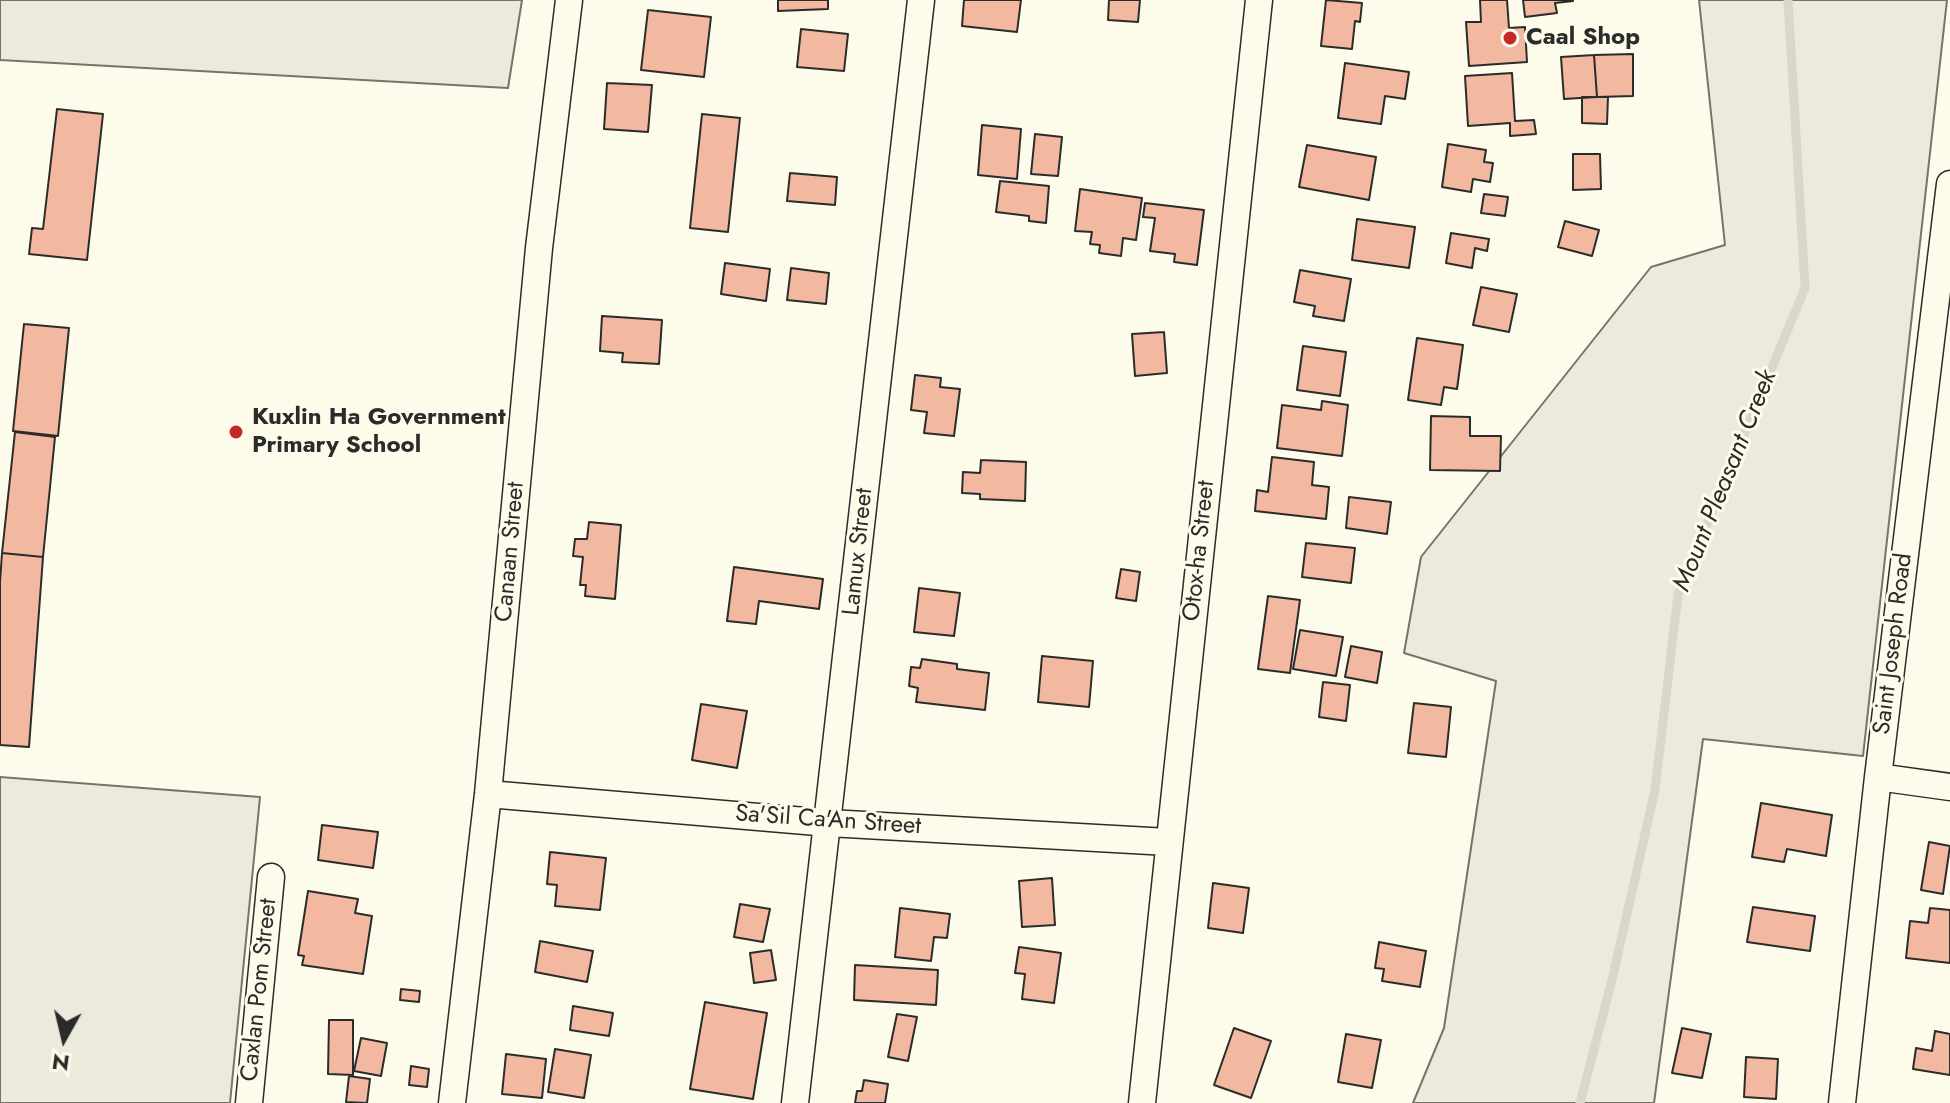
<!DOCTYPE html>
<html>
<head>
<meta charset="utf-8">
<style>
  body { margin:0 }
  #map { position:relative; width:1950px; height:1103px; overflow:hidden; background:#fdfbea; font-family:Jost,sans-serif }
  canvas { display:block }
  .north { position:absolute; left:24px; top:999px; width:80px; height:80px; -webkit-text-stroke:6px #fdfbea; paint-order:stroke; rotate:188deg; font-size:22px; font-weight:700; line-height:32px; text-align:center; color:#2b2b2b }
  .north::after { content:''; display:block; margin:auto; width:28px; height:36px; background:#2b2b2b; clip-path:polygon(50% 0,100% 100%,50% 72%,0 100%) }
</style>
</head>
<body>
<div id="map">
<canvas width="1950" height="1103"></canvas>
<div class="north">N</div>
</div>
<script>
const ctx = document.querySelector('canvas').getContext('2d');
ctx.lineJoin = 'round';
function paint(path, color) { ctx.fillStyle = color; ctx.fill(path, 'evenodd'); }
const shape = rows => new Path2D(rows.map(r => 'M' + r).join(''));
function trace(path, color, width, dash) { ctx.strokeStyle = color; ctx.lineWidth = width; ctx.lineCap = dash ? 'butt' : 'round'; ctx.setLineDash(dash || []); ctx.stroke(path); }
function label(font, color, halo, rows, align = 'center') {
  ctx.font = font + ' Jost,sans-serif'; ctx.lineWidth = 6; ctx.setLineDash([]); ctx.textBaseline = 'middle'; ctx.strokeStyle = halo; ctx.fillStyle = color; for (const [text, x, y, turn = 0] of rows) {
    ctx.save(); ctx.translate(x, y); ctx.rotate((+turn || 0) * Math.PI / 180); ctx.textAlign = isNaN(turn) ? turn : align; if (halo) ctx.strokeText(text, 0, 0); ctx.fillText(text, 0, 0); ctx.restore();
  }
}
const green = shape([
  [0,0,522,0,508,88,0,60,0,0],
  [1699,0,1947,0,1863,756,1703,739,1654,1103,1413,1103,1444,1028,1496,681,1404,653,1421,557,1651,267,1725,245,1699,0],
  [0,777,260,797,230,1103,0,1103,0,777]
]);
const stream = shape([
  [1580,1103,1612,980,1655,790,1678,594,1805,288,1788,0]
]);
const building = shape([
  [778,0,828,0,828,9,778,11,778,0],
  [964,0,1021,0,1017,32,962,26,964,0],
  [1109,0,1140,0,1138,22,1108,20,1109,0],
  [1326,0,1362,3,1360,22,1355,21,1352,49,1321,46,1326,0],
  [1480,0,1507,0,1509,28,1525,27,1527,62,1469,66,1466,22,1481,22,1480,0],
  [1523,0,1573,0,1573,1,1555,3,1557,13,1525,17,1523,0],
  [648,10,711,17,704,77,641,70,648,10],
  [801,29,848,34,844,71,797,67,801,29],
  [1633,54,1633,96,1597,97,1594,55,1633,54],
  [1594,55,1597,97,1564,99,1561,57,1594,55],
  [1345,63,1409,72,1405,99,1385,96,1381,124,1338,118,1345,63],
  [1512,73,1515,121,1534,120,1536,134,1510,136,1510,123,1468,126,1465,76,1512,73],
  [607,83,652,85,648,132,604,129,607,83],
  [1582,97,1608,97,1607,124,1582,123,1582,97],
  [57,109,103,114,87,260,29,254,32,228,43,229,57,109],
  [702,114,740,118,728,232,690,228,702,114],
  [982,125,1021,129,1017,179,978,175,982,125],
  [1035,134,1062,137,1058,176,1031,174,1035,134],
  [1448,144,1486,150,1484,162,1493,163,1490,182,1473,179,1471,192,1442,187,1448,144],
  [1307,145,1376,157,1369,200,1299,187,1307,145],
  [1573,154,1600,154,1601,189,1573,190,1573,154],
  [790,173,837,177,835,205,787,201,790,173],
  [1000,181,1049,186,1046,223,1029,221,1029,216,996,212,1000,181],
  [1080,189,1142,198,1136,240,1123,238,1121,256,1099,253,1100,245,1090,244,1092,232,1075,231,1080,189],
  [1484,194,1508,197,1505,216,1481,213,1484,194],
  [1145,203,1204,210,1197,265,1174,262,1175,254,1150,251,1155,218,1143,217,1145,203],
  [1357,219,1415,227,1409,268,1352,260,1357,219],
  [1565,221,1599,230,1592,256,1558,247,1565,221],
  [1451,233,1489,239,1487,251,1475,248,1472,268,1446,263,1451,233],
  [725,263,770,269,766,301,721,294,725,263],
  [791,268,829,273,826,304,787,300,791,268],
  [1300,270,1351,279,1344,321,1313,316,1315,306,1294,302,1300,270],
  [1481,287,1517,294,1509,332,1473,325,1481,287],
  [602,316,662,320,659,364,622,362,623,353,600,351,602,316],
  [24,324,69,328,58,436,13,431,24,324],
  [1164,332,1167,373,1135,376,1132,334,1164,332],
  [1417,338,1463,345,1457,389,1444,387,1441,405,1408,400,1417,338],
  [1303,346,1346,352,1340,396,1297,390,1303,346],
  [915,375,941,378,940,387,960,389,954,436,924,433,927,412,911,410,915,375],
  [1322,401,1348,405,1342,456,1277,448,1282,405,1321,410,1322,401],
  [1431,416,1470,417,1470,436,1501,436,1500,471,1430,470,1431,416],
  [15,432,55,437,43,557,2,553,15,432],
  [1272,457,1314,462,1312,485,1329,487,1326,519,1255,511,1257,490,1268,492,1272,457],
  [981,460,1026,462,1025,501,980,499,980,494,962,493,963,472,980,473,981,460],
  [1349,497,1391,502,1387,534,1346,528,1349,497],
  [589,522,621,525,615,599,585,596,586,585,580,585,583,557,573,556,575,539,587,539,589,522],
  [1306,543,1355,548,1351,583,1302,577,1306,543],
  [2,553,43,557,29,747,0,745,0,582,2,553],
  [734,567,823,579,819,609,759,601,756,624,727,621,734,567],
  [1121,569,1140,572,1136,601,1116,598,1121,569],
  [919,588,960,593,954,636,914,632,919,588],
  [1268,596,1300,600,1290,673,1258,669,1268,596],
  [1300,630,1343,637,1336,676,1293,669,1300,630],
  [1351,646,1382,652,1377,683,1345,677,1351,646],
  [1042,656,1093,661,1089,707,1038,702,1042,656],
  [922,659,957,664,957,669,989,673,985,710,916,702,918,688,909,686,911,667,920,668,922,659],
  [1323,682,1350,685,1346,721,1319,717,1323,682],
  [1414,703,1451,707,1446,757,1408,753,1414,703],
  [701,704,747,711,737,768,692,760,701,704],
  [1761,803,1832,815,1826,856,1787,849,1784,862,1752,857,1761,803],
  [322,825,378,832,373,868,318,860,322,825],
  [1929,842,1950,846,1943,894,1921,890,1929,842],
  [550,852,606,858,600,910,555,906,557,885,547,884,550,852],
  [1052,878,1055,925,1022,927,1019,881,1052,878],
  [1213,883,1249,888,1243,933,1208,928,1213,883],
  [308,891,358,899,355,913,372,916,363,974,302,965,304,956,298,955,308,891],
  [740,904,770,909,763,942,734,937,740,904],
  [1753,907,1815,916,1810,951,1747,942,1753,907],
  [900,908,950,914,947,938,934,937,931,961,895,957,900,908],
  [1930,908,1950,910,1950,963,1906,958,1910,921,1928,923,1930,908],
  [540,941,593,951,587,982,535,972,540,941],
  [1379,942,1426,951,1420,987,1382,981,1384,969,1375,968,1379,942],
  [1019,947,1061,953,1054,1003,1022,999,1025,974,1015,973,1019,947],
  [771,950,776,980,754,983,750,953,771,950],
  [855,965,938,970,936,1005,854,1000,855,965],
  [401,989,420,991,419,1002,400,1000,401,989],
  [705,1002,767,1013,753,1099,690,1089,705,1002],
  [573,1006,613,1013,609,1036,570,1030,573,1006],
  [897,1014,917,1017,908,1061,888,1057,897,1014],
  [329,1020,353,1020,353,1075,328,1074,329,1020],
  [1234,1028,1271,1041,1251,1098,1214,1085,1234,1028],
  [1682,1028,1711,1034,1702,1078,1672,1073,1682,1028],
  [1935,1031,1950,1034,1950,1075,1913,1069,1916,1048,1932,1051,1935,1031],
  [1346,1034,1381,1040,1372,1088,1338,1082,1346,1034],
  [361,1038,387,1043,381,1076,354,1071,361,1038],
  [555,1049,591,1055,584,1098,548,1092,555,1049],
  [506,1054,546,1059,542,1098,502,1094,506,1054],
  [1746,1057,1778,1059,1776,1099,1744,1097,1746,1057],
  [411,1066,429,1069,427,1087,409,1085,411,1066],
  [349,1076,370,1079,367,1103,346,1102,349,1076],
  [864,1080,888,1084,885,1103,855,1103,857,1091,862,1091,864,1080]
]);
const minor = shape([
  [1878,777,1950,787],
  [488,794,829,823,1168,842],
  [249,1103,271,877],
  [452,1103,488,794,539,248,569,0],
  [795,1103,921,0],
  [1142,1103,1259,0],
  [1842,1103,1878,777,1950,184]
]);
const markers = [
  [1510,38,8,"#c62828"],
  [236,432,8,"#c62828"]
];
const poiNames = [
  ["Caal Shop",1526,38],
  ["Kuxlin Ha Government",252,418],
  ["Primary School",252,446]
];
const streetNames = [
  ["Otox-ha Street",1200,551,-84],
  ["Canaan Street",511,552,-85],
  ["Lamux Street",859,552,-84],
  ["Saint Joseph Road",1894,644,-83],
  ["Sa'Sil Ca'An Street",828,821,4],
  ["Caxlan Pom Street",260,990,-84]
];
const waterNames = [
  ["Mount Pleasant Creek",1726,481,-68]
];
paint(green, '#ecebdb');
trace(green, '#74746e', 2);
trace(stream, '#d8d7c9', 9);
paint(building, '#f2b8a0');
trace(building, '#2b2b2b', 2);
trace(minor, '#2b2b2b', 29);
trace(minor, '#fdfbea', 26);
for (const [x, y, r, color] of markers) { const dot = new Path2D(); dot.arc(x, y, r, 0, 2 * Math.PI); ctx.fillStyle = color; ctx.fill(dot); trace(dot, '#fdfbea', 3); }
label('bold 24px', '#2b2b2b', '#fdfbea', poiNames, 'left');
label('24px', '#2b2b2b', '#fdfbea', streetNames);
label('italic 26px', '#2b2b2b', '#fdfbea', waterNames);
</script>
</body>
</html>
